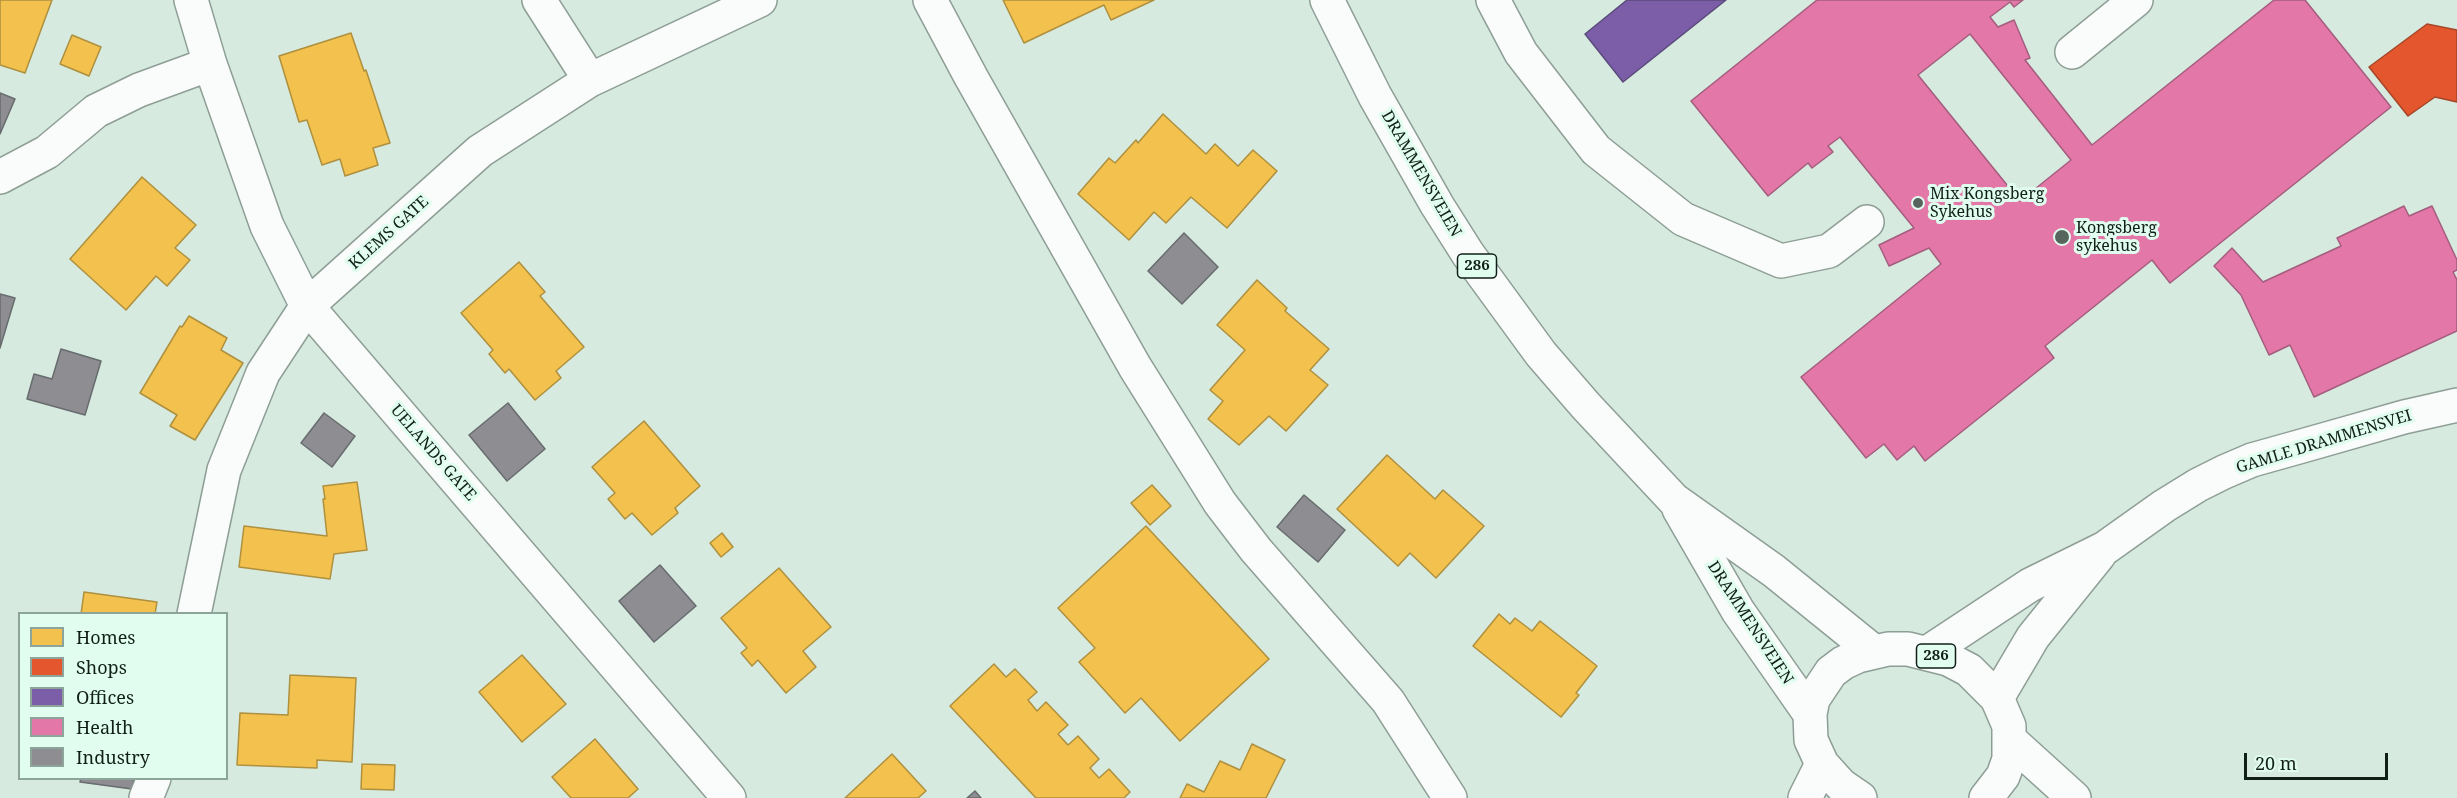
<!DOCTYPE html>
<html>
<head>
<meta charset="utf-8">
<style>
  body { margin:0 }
  #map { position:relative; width:2457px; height:798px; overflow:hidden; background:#d6eae0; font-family:"Noto Serif",serif }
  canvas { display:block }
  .legend { position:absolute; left:18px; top:612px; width:210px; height:168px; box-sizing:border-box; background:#e0fdf0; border:2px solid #8da49a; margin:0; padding:8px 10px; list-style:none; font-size:18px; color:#111f19 }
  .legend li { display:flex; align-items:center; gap:12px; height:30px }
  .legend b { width:30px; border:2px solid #8da49a }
  .scale { position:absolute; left:2244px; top:753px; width:144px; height:27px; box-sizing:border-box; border:3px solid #111f19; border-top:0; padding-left:8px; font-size:18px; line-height:21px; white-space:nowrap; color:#111f19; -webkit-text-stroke:4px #e0fdf0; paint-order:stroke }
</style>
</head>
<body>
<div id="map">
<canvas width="2457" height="798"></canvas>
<ul class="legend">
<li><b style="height:16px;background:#f2c14e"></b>Homes</li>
<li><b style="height:16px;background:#e4572e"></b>Shops</li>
<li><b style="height:16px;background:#7b5ea7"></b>Offices</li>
<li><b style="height:16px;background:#e377a8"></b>Health</li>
<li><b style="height:16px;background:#8d8d92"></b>Industry</li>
</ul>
<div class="scale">20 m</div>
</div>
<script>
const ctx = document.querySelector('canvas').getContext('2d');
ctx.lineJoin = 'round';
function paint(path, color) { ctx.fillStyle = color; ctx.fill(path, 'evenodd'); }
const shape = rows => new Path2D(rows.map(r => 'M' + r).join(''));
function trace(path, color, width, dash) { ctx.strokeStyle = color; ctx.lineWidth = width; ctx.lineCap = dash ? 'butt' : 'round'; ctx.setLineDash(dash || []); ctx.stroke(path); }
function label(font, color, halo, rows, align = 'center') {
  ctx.font = font + ' "Noto Serif",serif'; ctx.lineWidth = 6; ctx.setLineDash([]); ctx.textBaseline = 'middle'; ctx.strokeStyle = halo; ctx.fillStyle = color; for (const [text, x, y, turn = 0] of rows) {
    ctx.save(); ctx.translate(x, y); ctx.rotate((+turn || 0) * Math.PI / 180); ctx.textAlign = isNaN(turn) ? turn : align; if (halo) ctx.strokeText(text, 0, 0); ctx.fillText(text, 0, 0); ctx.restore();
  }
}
const homes = shape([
  [0,0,52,0,25,73,0,65,0,0],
  [1003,0,1154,0,1111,20,1104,5,1024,43,1003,0],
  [351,33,364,71,366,70,390,143,373,148,378,165,345,176,340,159,322,165,307,120,299,122,279,56,351,33],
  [72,35,101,47,89,76,60,64,72,35],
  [1163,114,1206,154,1215,144,1238,166,1253,150,1277,171,1227,228,1191,197,1166,223,1154,212,1129,240,1078,194,1109,158,1115,163,1136,140,1138,143,1163,114],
  [142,177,196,225,175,248,190,260,167,286,156,276,126,310,70,259,142,177],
  [519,262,545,292,540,296,584,347,556,371,561,378,535,400,509,369,505,373,489,354,493,350,461,313,519,262],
  [1257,280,1287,308,1285,311,1329,349,1310,370,1328,385,1286,431,1269,416,1239,445,1208,419,1223,401,1210,390,1245,350,1217,325,1257,280],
  [189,316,227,338,221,350,243,363,195,440,170,426,177,415,140,393,180,326,182,327,189,316],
  [644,421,700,486,675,508,678,513,652,535,632,513,625,519,608,499,615,493,592,467,644,421],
  [1387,455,1435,499,1443,490,1484,526,1436,578,1410,553,1398,566,1337,509,1387,455],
  [357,482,367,550,334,554,330,579,239,567,244,526,327,536,323,499,325,499,323,486,357,482],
  [1152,485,1171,506,1150,525,1131,503,1152,485],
  [1146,526,1269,659,1180,741,1141,698,1125,713,1079,662,1095,648,1058,608,1146,526],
  [722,533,733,547,721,557,710,543,722,533],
  [779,568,831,627,803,651,816,667,786,693,758,660,752,666,741,653,747,648,721,618,779,568],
  [84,592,157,602,155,614,81,614,84,592],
  [1499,614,1510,624,1515,618,1532,631,1540,621,1597,666,1576,693,1579,695,1561,717,1473,646,1499,614],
  [522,655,566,704,522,742,479,692,522,655],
  [994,664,1006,677,1015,669,1037,692,1028,700,1037,711,1046,702,1068,725,1058,734,1068,745,1078,736,1099,759,1090,768,1099,778,1109,769,1130,792,1124,798,1036,798,950,706,994,664],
  [290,675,356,678,352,762,317,760,317,768,237,765,240,713,288,715,290,675],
  [595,739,638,789,628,798,571,798,552,777,595,739],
  [1252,744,1285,760,1266,798,1180,798,1187,784,1204,792,1220,761,1240,770,1252,744],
  [892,754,926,791,918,798,845,798,892,754],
  [362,764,395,765,394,790,361,789,362,764]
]);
const shops = shape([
  [2427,24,2457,30,2457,102,2435,97,2408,116,2369,67,2427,24]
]);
const offices = shape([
  [1627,0,1726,0,1623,82,1585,34,1627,0]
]);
const health = shape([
  [1817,0,2023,0,2014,7,2010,2,1990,17,1998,27,2014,20,2030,58,2025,60,2092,145,2274,0,2305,0,2391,107,2170,283,2152,260,2045,346,2054,358,1925,461,1914,446,1897,460,1884,444,1866,458,1801,377,1941,264,1929,248,1889,266,1879,245,1914,228,1840,137,1828,146,1833,152,1812,168,1808,163,1768,196,1691,101,1817,0],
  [1970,34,2071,160,2020,201,1918,75,1970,34],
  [2404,206,2409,216,2432,206,2457,260,2457,270,2453,272,2457,280,2457,331,2314,397,2290,345,2269,355,2241,295,2214,266,2232,248,2263,282,2341,246,2337,238,2404,206]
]);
const industry = shape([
  [0,93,15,99,0,134,0,93],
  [1184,233,1218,267,1182,304,1148,271,1184,233],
  [0,294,15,298,0,348,0,294],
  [61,349,101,361,85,415,27,399,34,374,52,379,61,349],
  [508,403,545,449,507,481,469,435,508,403],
  [324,413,355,436,332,467,301,443,324,413],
  [1304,495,1345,530,1318,562,1277,527,1304,495],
  [660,565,696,606,654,642,619,601,660,565],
  [81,778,134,778,132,789,80,782,81,778],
  [975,791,981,798,967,798,975,791]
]);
const minor = shape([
  [191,0,210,64,267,226,307,306,729,798],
  [539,0,590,80],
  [930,0,971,77,1135,367,1220,503,1256,550,1388,701,1450,798],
  [1493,0,1521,53,1596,150,1683,219,1781,261,1829,251,1867,222],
  [2072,52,2136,0],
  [0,177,47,152,96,111,139,90,210,64],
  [194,614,224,470,263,373,307,306,480,151,590,80,760,0],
  [1927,653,2030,585,2105,548,2164,506,2198,485,2224,472,2252,460,2302,446,2404,417,2457,405],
  [1997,698,2033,637,2099,555],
  [146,798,154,778]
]);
const major = shape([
  [1327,0,1375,96,1437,205,1468,254,1541,354,1586,406,1674,500,1774,571,1873,651],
  [1679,509,1738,611,1810,714],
  [2010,740,2074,798],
  [1805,798,1822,764],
  [1860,798,1841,785,1822,764,1811,740,1810,714,1813,699,1831,672,1843,663,1858,656,1888,649,1908,649,1948,659,1969,670,1997,698,2009,726,2009,759,2003,776,1986,798]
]);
const markers = [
  [1918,203,6,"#56665f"],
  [2062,237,8,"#56665f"]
];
const shields = [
  [1477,266,39],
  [1936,656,39]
];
const shieldNames = [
  ["286",1477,266],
  ["286",1936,656]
];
const streetNames = [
  ["DRAMMENSVEIEN",1421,174,60],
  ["KLEMS GATE",389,233,-42],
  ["GAMLE DRAMMENSVEI",2324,442,-17],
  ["UELANDS GATE",433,453,49],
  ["DRAMMENSVEIEN",1750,623,57]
];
const poiNames = [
  ["Mix Kongsberg",1930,194],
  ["Sykehus",1930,212],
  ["Kongsberg",2076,228],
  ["sykehus",2076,246]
];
paint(homes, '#f2c14e');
trace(homes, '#ae903e', 1.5);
paint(shops, '#e4572e');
trace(shops, '#a54628', 1.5);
paint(offices, '#7b5ea7');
trace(offices, '#5b4b7c', 1.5);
paint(health, '#e377a8');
trace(health, '#a45d7d', 1.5);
paint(industry, '#8d8d92');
trace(industry, '#686c6e', 1.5);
trace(minor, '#8e9e96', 36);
trace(major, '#8e9e96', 36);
trace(minor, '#f9fcfa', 33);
trace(major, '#f9fcfa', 33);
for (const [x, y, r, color] of markers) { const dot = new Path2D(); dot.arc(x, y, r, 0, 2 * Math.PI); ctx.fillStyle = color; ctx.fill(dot); trace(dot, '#e0fdf0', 2); }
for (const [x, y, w] of shields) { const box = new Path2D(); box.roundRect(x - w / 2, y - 12, w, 24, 4.5); ctx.fillStyle = '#e0fdf0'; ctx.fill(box); trace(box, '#111f19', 1.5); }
label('bold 15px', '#111f19', null, shieldNames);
label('16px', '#111f19', '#e0fdf0', streetNames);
label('16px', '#111f19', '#e0fdf0', poiNames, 'left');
</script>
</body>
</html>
